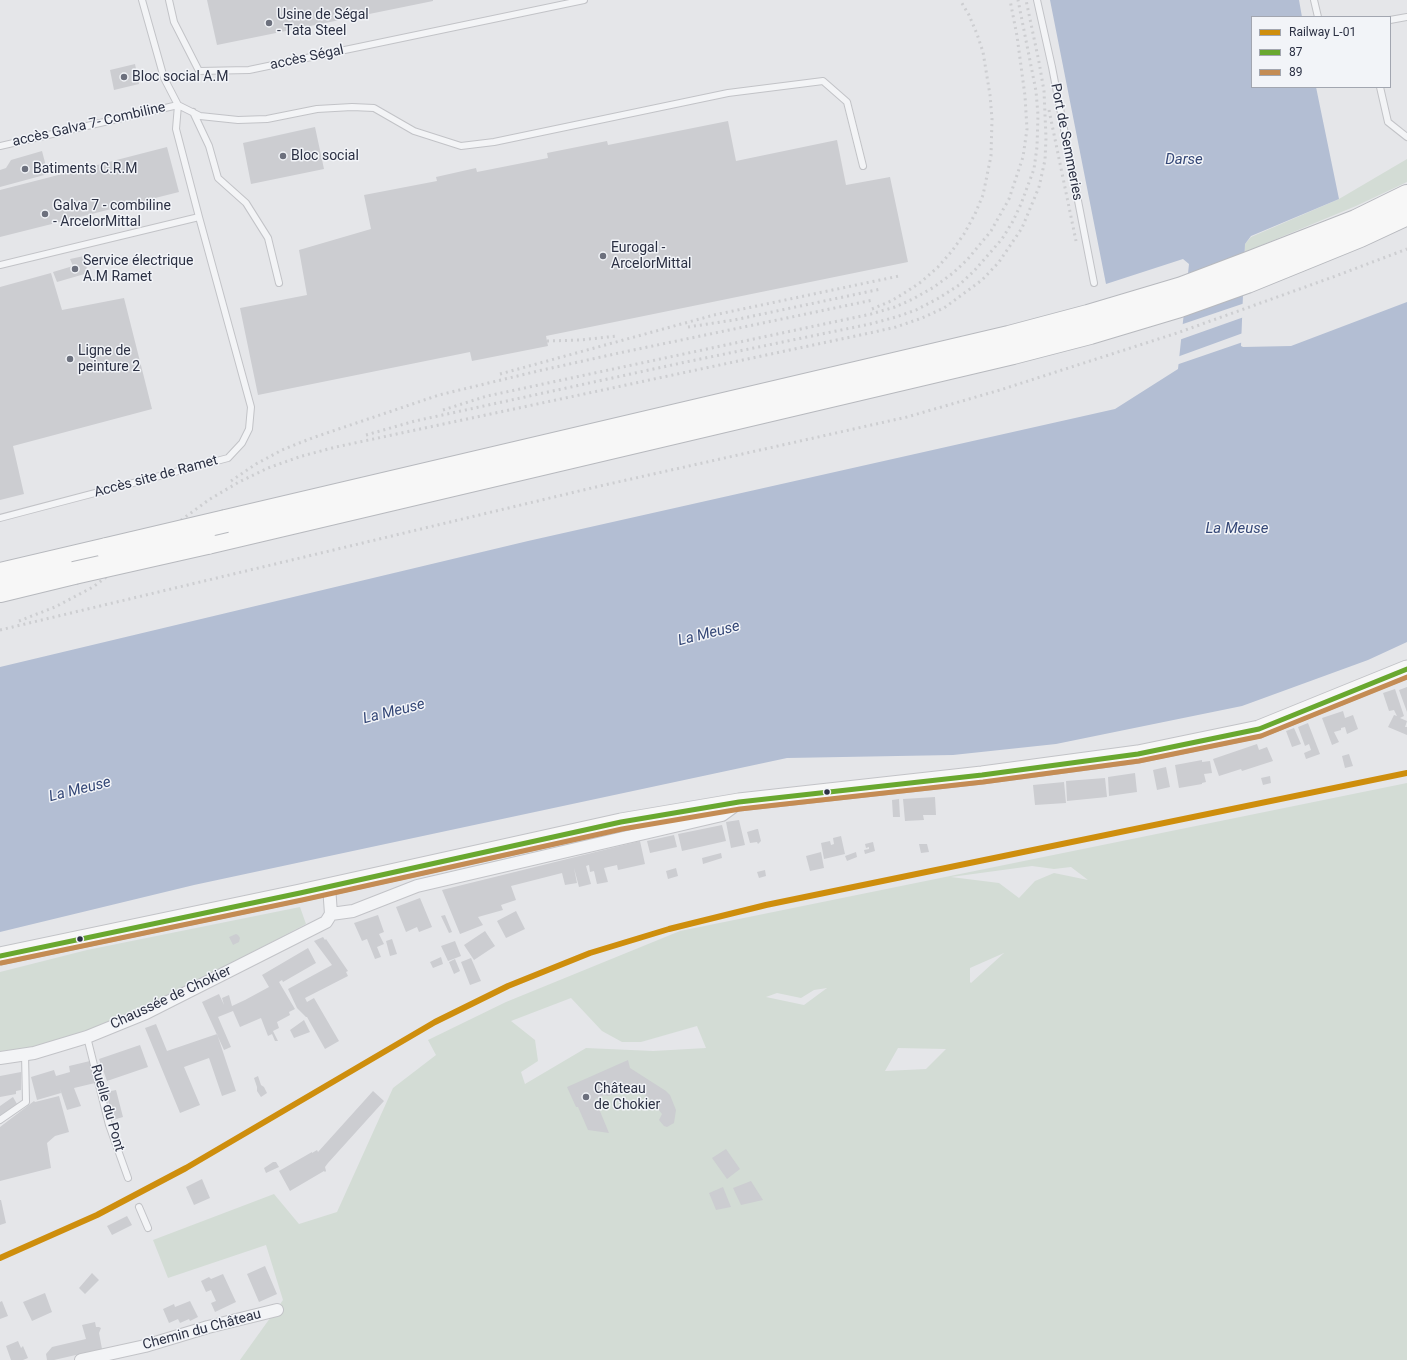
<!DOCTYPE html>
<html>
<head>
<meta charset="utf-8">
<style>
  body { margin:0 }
  #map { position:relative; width:1407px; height:1360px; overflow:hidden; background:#e5e6e9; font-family:Roboto,sans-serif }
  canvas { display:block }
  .legend { position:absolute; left:1251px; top:16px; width:140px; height:72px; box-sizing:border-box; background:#f2f4f8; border:1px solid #a2a6b0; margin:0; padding:5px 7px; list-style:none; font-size:12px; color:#2b3043 }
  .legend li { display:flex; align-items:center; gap:8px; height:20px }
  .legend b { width:20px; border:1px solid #a2a6b0 }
</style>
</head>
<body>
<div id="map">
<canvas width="1407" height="1360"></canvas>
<ul class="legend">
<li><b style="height:5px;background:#ce8e0d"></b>Railway L-01</li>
<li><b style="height:5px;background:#69a82f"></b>87</li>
<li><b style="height:5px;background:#c48c54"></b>89</li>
</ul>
</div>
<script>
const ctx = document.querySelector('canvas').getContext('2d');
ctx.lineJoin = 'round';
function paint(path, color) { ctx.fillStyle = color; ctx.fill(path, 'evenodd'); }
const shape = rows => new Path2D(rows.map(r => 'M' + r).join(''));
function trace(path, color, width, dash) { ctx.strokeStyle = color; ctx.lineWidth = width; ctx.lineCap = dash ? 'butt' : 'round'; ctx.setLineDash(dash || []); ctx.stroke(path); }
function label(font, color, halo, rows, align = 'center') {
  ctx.font = font + ' Roboto,sans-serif'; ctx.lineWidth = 3; ctx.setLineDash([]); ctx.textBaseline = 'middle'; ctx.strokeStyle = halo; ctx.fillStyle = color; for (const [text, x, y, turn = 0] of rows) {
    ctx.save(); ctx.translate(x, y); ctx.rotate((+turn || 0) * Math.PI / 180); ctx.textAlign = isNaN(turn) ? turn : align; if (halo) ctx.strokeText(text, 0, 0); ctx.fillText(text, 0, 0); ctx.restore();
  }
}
const green = shape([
  [1407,159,1407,182,1356,206,1245,252,1245,244,1251,237,1339,199],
  [1407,783,1407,1360,240,1360,283,1300,266,1245,168,1278,153,1240,274,1194,299,1224,337,1212,393,1088,436,1055,428,1040,506,1002,680,931],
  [1032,866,1054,869,1071,867,1088,880,1054,873,1035,881,1019,898,999,883,951,877],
  [1004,953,971,983,970,982,970,968],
  [827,988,804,1005,766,997,777,993,801,998,814,990],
  [571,998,602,1031,622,1042,641,1042,697,1026,706,1048,653,1051,586,1048,525,1084,521,1072,538,1061,535,1040,511,1021],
  [898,1048,946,1049,926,1069,885,1071],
  [300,907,306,924,197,981,88,1032,57,1045,0,1055,0,972,87,950]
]);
const water = shape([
  [1050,0,1299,0,1302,17,1252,17,1252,87,1316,87,1339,199,1251,236,1245,244,1241,346,1243,347,1291,346,1407,302,1407,642,1368,660,1242,706,1056,744,953,755,787,758,194,885,0,932,0,667,528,541,1115,409,1178,369,1189,264,1183,259,1106,284]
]);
const pier = shape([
  [1245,303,1244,317,1179,340,1180,325],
  [1243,333,1243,342,1176,365,1177,357]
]);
const building = shape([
  [207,0,433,0,433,1,217,45],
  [135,64,139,84,114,90,110,70],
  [728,121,736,161,837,140,846,185,890,177,908,262,546,336,548,346,472,361,470,352,258,395,240,308,307,295,299,250,371,229,364,195,437,181,436,177,476,168,477,172,548,158,547,153,607,141,608,145],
  [315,127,324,169,251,184,243,143],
  [167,147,179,192,0,237,0,190],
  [42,151,48,174,0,187,0,170,6,168,11,160],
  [84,256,88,273,57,282,53,272,73,266,70,259],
  [51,273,62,310,124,298,152,409,13,446,24,494,0,500,0,287],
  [1407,687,1407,712,1399,690],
  [1395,689,1404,716,1400,718,1407,721,1405,727,1407,727,1407,735,1388,727,1394,715,1397,716,1394,710,1389,711,1383,693],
  [1343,711,1345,718,1353,715,1358,729,1347,734,1345,727,1341,728,1341,730,1334,732,1339,742,1332,745,1322,718],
  [1308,723,1320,754,1306,759,1304,753,1311,750,1309,744,1305,746,1298,727],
  [1294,728,1301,744,1292,747,1286,731],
  [1257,744,1259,750,1267,747,1273,761,1242,771,1241,769,1219,776,1213,759],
  [1349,754,1353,766,1345,768,1342,756],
  [1202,760,1202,762,1210,761,1212,773,1204,774,1206,782,1202,783,1202,784,1179,788,1175,765],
  [1166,767,1170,787,1157,790,1153,770],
  [1135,773,1137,792,1109,796,1108,777],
  [1270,776,1271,783,1263,785,1261,778],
  [1105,778,1107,797,1067,801,1066,781],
  [1064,782,1066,803,1035,805,1033,785],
  [935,797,936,815,923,815,924,820,905,821,903,799],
  [899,799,900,817,893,817,892,800],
  [739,820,745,845,731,848,726,822],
  [722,825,726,841,682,851,678,834],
  [757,829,758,829,761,841,758,844,757,842,750,843,747,832],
  [674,835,677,847,650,853,647,841],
  [841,836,845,854,824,859,821,843,830,841,831,845,834,844,833,838],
  [640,841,645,864,618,870,617,865,604,868,608,882,597,884,594,871,590,872,589,865,586,866,591,884,579,887,574,868,577,883,565,885,562,873,511,886,516,900,501,905,503,910,478,917,483,925,460,934,442,890],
  [873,842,875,851,865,854,864,850,869,849,869,847,866,848,865,844],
  [919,844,927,844,929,852,921,853],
  [821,852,824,868,810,871,806,856],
  [856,852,857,857,847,861,845,856],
  [721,853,722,858,703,864,702,858],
  [676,868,678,876,668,879,666,871],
  [765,870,766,876,759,878,757,872],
  [420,898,432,927,419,932,417,927,406,932,396,907],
  [516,911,525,929,506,938,497,921],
  [378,915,384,932,379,934,384,944,377,947,381,957,375,959,367,939,362,941,354,923],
  [445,915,452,932,449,933,441,916],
  [485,931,495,946,474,960,464,945],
  [236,934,238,935,240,938,239,942,233,945,229,937],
  [323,937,325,940,326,939,348,971,346,972,348,976,305,998,307,1002,314,998,339,1041,325,1049,307,1017,306,1017,297,1008,288,989,332,965,314,941],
  [392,939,397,954,390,956,386,941],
  [455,941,461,956,448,961,441,946],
  [308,948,316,963,283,982,282,980,279,982,289,999,295,1009,289,1012,290,1015,277,1022,279,1028,273,1031,278,1041,275,1041,272,1034,268,1036,261,1018,240,1027,233,1011,218,1017,231,1047,224,1050,202,1002,219,994,224,1005,222,998,229,995,232,1006,245,1000,269,987,262,975],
  [441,957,443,964,433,968,430,962],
  [471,958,481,981,470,985,461,962],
  [455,959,460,971,454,974,449,962],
  [304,1020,310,1032,294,1038,290,1030],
  [156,1024,167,1051,217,1034,236,1091,222,1096,209,1058,184,1067,200,1105,180,1113,145,1028],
  [140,1045,148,1067,107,1081,99,1059],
  [628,1060,630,1068,666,1091,670,1095,676,1110,674,1123,667,1127,664,1126,659,1120,662,1114,649,1098,629,1084,619,1088,618,1093,608,1096,604,1095,595,1099,609,1133,588,1130,578,1107,576,1107,567,1087],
  [90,1061,95,1083,74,1088,81,1106,67,1110,60,1089,61,1093,37,1100,31,1077,54,1070,56,1076,70,1072,69,1066],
  [21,1072,21,1090,16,1091,16,1094,0,1097,0,1076],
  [258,1076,261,1085,264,1087,267,1093,261,1097,257,1091,257,1087,254,1078],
  [116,1090,123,1117,113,1120,106,1092],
  [373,1091,384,1101,328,1163,325,1167,326,1171,325,1172,324,1171,290,1191,279,1171,312,1152,312,1153,317,1150,318,1152],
  [59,1096,69,1132,55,1136,47,1143,51,1168,0,1181,0,1127,34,1101,35,1102],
  [13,1097,17,1104,0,1116,0,1106],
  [726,1149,740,1169,727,1179,712,1158],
  [273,1162,276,1162,279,1167,266,1173,264,1168],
  [202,1179,210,1198,194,1205,186,1187],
  [751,1181,763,1200,741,1205,733,1188],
  [723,1187,731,1207,716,1210,709,1193],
  [0,1200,1,1200,6,1223,0,1225],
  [127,1216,132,1225,112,1235,107,1226],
  [265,1266,277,1294,259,1302,247,1274],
  [92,1273,99,1280,85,1294,79,1288],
  [223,1274,236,1302,215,1312,211,1303,216,1301,211,1290,206,1292,201,1281,209,1277,211,1279],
  [45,1293,52,1312,32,1321,23,1302],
  [2,1301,8,1316,0,1319,0,1302],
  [190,1301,198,1317,190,1321,189,1319,180,1323,178,1319,169,1323,163,1309,174,1304,175,1307],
  [95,1322,96,1327,99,1327,101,1328,99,1333,102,1349,54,1360,47,1360,46,1354,52,1347,86,1339,82,1325],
  [18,1341,21,1348,23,1346,28,1358,23,1360,11,1360,6,1346]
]);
const lane = shape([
  [142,0,164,78,178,105,200,116,238,120,267,119,317,109,352,107,374,108,414,131,461,146,494,142,728,93,823,81,847,102,863,166],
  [169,0,174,22,199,71,249,70,584,0],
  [1037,0,1052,67,1094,283],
  [1314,0,1318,17],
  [1390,20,1407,17],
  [1380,87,1388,122,1407,137],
  [193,112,209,146,218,178,246,203,268,238,279,283],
  [0,146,178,105,176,129,199,217,0,265],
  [0,518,228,458,242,443,249,429,251,407,199,217],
  [87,1037,109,1125,128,1178],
  [0,1120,26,1102,25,1054],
  [139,1207,148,1228]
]);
const street = shape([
  [331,914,353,911,417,886,722,815,737,804],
  [0,1058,34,1053,87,1037,146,1013,326,922,331,914,329,886],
  [81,1360,145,1346,208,1327,277,1310]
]);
const secondary = shape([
  [0,956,300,893,621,822,739,802,982,775,1138,754,1259,729,1407,669]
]);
const highway = shape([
  [226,521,1009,337,1088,316,1182,288,1248,263,1356,221,1407,196],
  [207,543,1013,353,1090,333,1180,306,1247,282,1360,236,1407,214],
  [0,574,107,549],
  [0,591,74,573]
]);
const rail = shape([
  [1049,110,1076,241],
  [872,309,891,301,906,292,921,282,938,267,952,251,964,234,975,214,983,195,991,156,992,119,990,95,983,52,977,34,969,15,960,0],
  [688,327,734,320,881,289],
  [547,341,580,340,617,336],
  [500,374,714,315,899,276],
  [443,410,487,396,871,314,895,307,913,299,934,287,953,273,967,260,991,231,1009,199,1023,157,1027,129,1025,96,1017,36,1010,0],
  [366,435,415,421,681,363,870,324,896,317,916,310,939,298,959,285,974,271,1002,239,1013,221,1021,204,1034,169,1037,147,1038,115,1036,91,1018,0],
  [231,481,256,464,282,450,312,438,439,395,538,371,619,353,873,300],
  [19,621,55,607,93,587,188,515,210,499,239,482,268,468,302,456,336,447,874,332,896,327,922,318,944,308,982,280,999,262,1022,228,1039,187,1045,160,1046,138,1044,91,1039,62,1026,0],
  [0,630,600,486,907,417,1000,390,1177,333,1333,277,1407,249]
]);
const highwayBridge = shape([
  [107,549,226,521],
  [74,573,207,543]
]);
const bus1 = shape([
  [0,956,300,893,621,822,739,802,982,775,1138,754,1259,729,1407,669]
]);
const bus2 = shape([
  [1,963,302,900,622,829,740,809,983,782,1139,761,1261,736,1407,677]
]);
const rail1 = shape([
  [0,1258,97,1215,186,1168,435,1022,508,986,590,953,669,929,766,905,1407,773]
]);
const markers = [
  [269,23,4,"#6c707d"],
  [124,77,4,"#6c707d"],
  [283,156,4,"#6c707d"],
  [25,169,4,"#6c707d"],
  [45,214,4,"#6c707d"],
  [603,256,4,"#6c707d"],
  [75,269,4,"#6c707d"],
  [70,359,4,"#6c707d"],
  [827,792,3.5,"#2b3043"],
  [80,939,3.5,"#2b3043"],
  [586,1097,4,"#6c707d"]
];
const poiNames = [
  ["Usine de Ségal",277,15],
  ["- Tata Steel",277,31],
  ["Bloc social A.M",132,77],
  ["Bloc social",291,156],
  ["Batiments C.R.M",33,169],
  ["Galva 7 - combiline",53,206],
  ["- ArcelorMittal",53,222],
  ["Eurogal -",611,248],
  ["ArcelorMittal",611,264],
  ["Service électrique",83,261],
  ["A.M Ramet",83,277],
  ["Ligne de",78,351],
  ["peinture 2",78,367],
  ["Château",594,1089],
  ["de Chokier",594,1105]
];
const streetNames = [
  ["accès Ségal",307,58,-12],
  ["accès Galva 7- Combiline",89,125,-13],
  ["Port de Semmeries",1066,142,79],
  ["Accès site de Ramet",156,477,-15],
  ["Chaussée de Chokier",171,998,-25],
  ["Ruelle du Pont",107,1108,74],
  ["Chemin du Château",202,1330,-15]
];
const waterNames = [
  ["Darse",1184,160],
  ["La Meuse",1237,529],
  ["La Meuse",709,634,-14],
  ["La Meuse",394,712,-14],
  ["La Meuse",80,790,-14]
];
paint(green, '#d3dcd5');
paint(water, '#b3bed3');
paint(pier, '#e5e6e9');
paint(building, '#cccdd1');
trace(lane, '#c2c3c7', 8);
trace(street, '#c2c3c7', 14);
trace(secondary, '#c2c3c7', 19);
trace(highway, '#b7b9be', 24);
trace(lane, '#f3f4f6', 6);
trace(street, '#f3f4f6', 12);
trace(secondary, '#f7f7f7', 17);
trace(highway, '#f7f7f7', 22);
trace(rail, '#cdced1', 3, [2, 4]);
trace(highwayBridge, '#b7b9be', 24, []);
trace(highwayBridge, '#f7f7f7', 22);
trace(bus1, '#69a82f', 5);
trace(bus2, '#c48c54', 5);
trace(rail1, '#ce8e0d', 6);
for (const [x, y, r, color] of markers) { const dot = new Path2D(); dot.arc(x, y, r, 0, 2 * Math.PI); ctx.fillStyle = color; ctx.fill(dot); trace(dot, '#f2f4f8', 1.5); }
label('14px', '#2b3043', '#f2f4f8', poiNames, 'left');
label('14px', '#2b3043', '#f2f4f8', streetNames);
label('italic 15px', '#354877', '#f2f4f8', waterNames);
</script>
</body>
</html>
